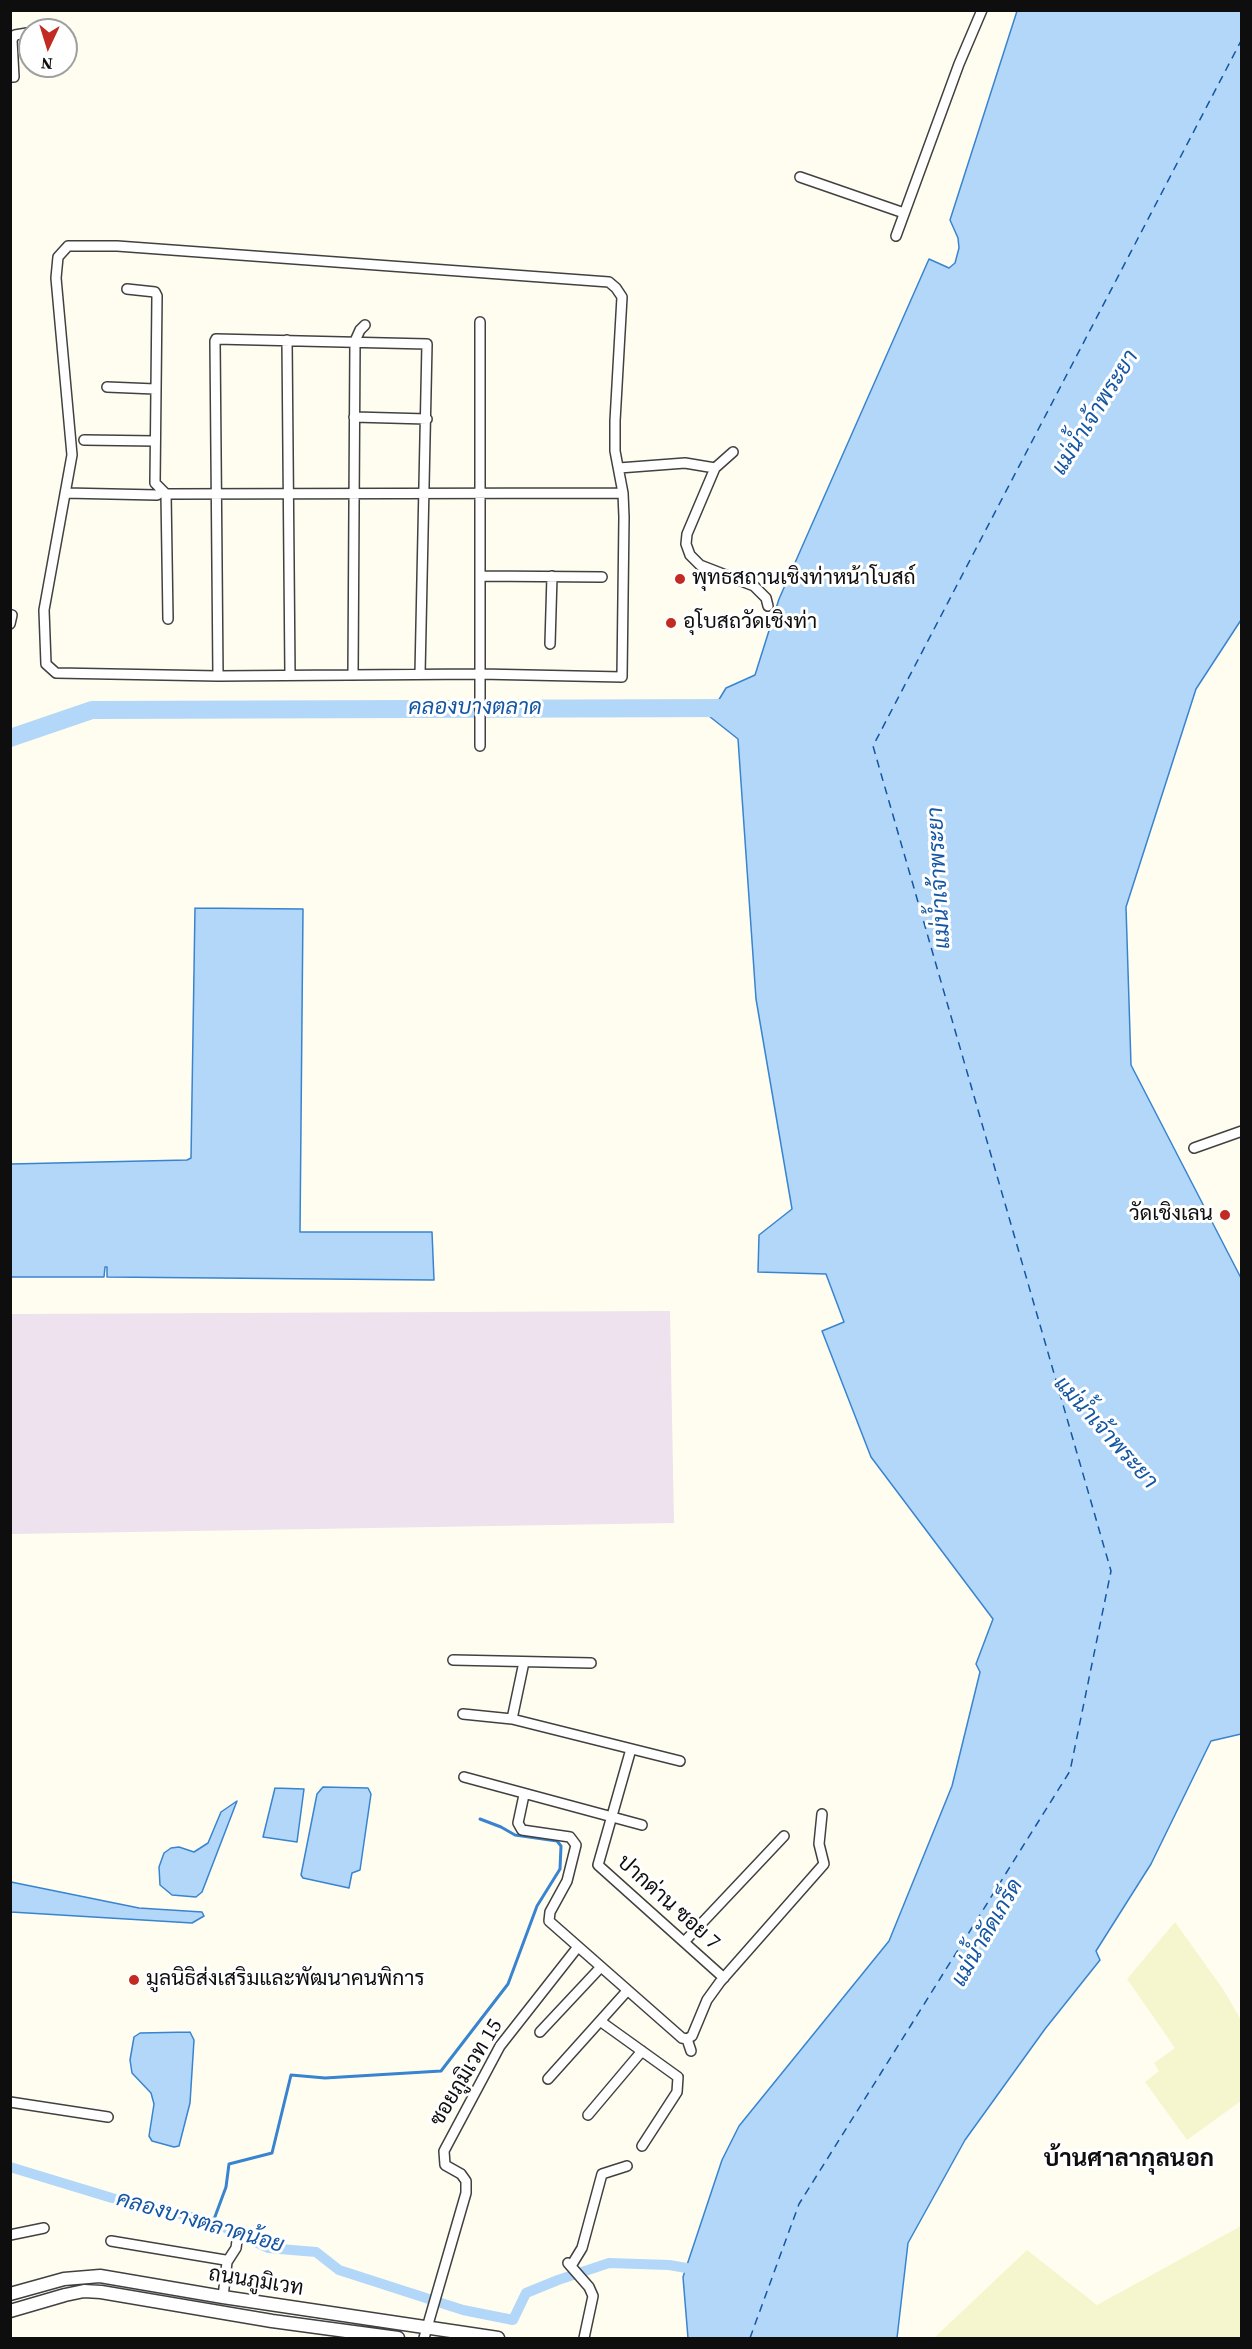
<!DOCTYPE html>
<html>
<head>
<meta charset="utf-8">
<style>
  body { margin:0 }
  #map { position:relative; width:1252px; height:2349px; overflow:hidden; background:#fffdef; font-family:"Source Serif 4",serif }
  canvas { display:block }
  .frame { position:absolute; inset:0; border:12px solid #0e0e0e; pointer-events:none }
  .north { position:absolute; left:18px; top:18px; width:60px; height:60px; box-sizing:border-box; background:#fff; border:2px solid #9f9f9f; border-radius:50%; rotate:184deg; font-size:16px; font-weight:700; line-height:24px; text-align:center; color:#0e0e0e }
  .north::after { content:''; display:block; margin:auto; width:21px; height:27px; background:#c12b22; clip-path:polygon(50% 0,100% 100%,50% 72%,0 100%) }
</style>
</head>
<body>
<div id="map">
<canvas width="1252" height="2349"></canvas>
<div class="frame"></div>
<div class="north">N</div>
</div>
<script>
const ctx = document.querySelector('canvas').getContext('2d');
ctx.lineJoin = 'round';
function paint(path, color) { ctx.fillStyle = color; ctx.fill(path, 'evenodd'); }
const shape = rows => new Path2D(rows.map(r => 'M' + r).join(''));
function trace(path, color, width, dash) { ctx.strokeStyle = color; ctx.lineWidth = width; ctx.lineCap = dash ? 'butt' : 'round'; ctx.setLineDash(dash || []); ctx.stroke(path); }
function label(font, color, halo, rows, align = 'center') {
  ctx.font = font + ' "Source Serif 4",Sarabun,serif'; ctx.lineWidth = 6; ctx.setLineDash([]); ctx.textBaseline = 'middle'; ctx.strokeStyle = halo; ctx.fillStyle = color; for (const [text, x, y, turn = 0] of rows) {
    ctx.save(); ctx.translate(x, y); ctx.rotate((+turn || 0) * Math.PI / 180); ctx.textAlign = isNaN(turn) ? turn : align; if (halo) ctx.strokeText(text, 0, 0); ctx.fillText(text, 0, 0); ctx.restore();
  }
}
const industrial = shape([
  [670,1311,674,1523,11,1534,11,1314]
]);
const farmland = shape([
  [1175,1922,1223,1989,1241,2020,1241,2101,1187,2140,1145,2082,1159,2071,1154,2063,1175,2048,1127,1979],
  [1241,2226,1241,2338,934,2338,1027,2250,1097,2305]
]);
const water = shape([
  [1017,11,1241,11,1241,620,1196,689,1126,907,1131,1065,1241,1278,1241,1734,1211,1741,1151,1864,1096,1951,1100,1960,1045,2029,965,2140,908,2243,897,2338,688,2338,683,2277,722,2160,739,2126,889,1941,952,1786,980,1672,976,1664,993,1619,871,1457,822,1331,844,1322,826,1274,758,1272,759,1235,792,1209,756,999,738,739,709,716,726,688,755,675,779,599,929,259,949,268,955,263,959,248,958,238,950,220,1017,11],
  [195,908,303,909,300,1232,432,1232,434,1280,107,1277,107,1267,105,1267,104,1277,11,1277,11,1164,187,1160,191,1158,195,908],
  [323,1787,368,1788,371,1794,360,1870,352,1873,349,1888,303,1878,301,1875,317,1794,323,1787],
  [275,1788,304,1789,297,1842,263,1837,275,1788],
  [237,1801,202,1892,196,1897,172,1895,160,1885,159,1867,164,1853,171,1848,179,1847,194,1852,208,1843,221,1812,237,1801],
  [11,1882,139,1908,202,1912,204,1916,192,1923,11,1912,11,1882],
  [190,2032,194,2040,190,2103,179,2146,174,2147,152,2141,149,2136,154,2104,151,2093,132,2073,130,2060,134,2037,140,2033,190,2032]
]);
const stream = shape([
  [213,2222,226,2187,229,2164,272,2153,291,2075,325,2078,441,2071,508,1984,537,1906,560,1869,561,1846,557,1841,515,1835,501,1827,480,1819]
]);
const canal = shape([
  [10,2167,112,2198,213,2222,268,2248,316,2252,339,2270,463,2310,513,2320,526,2293,558,2280,609,2263,669,2265,698,2270]
]);
const river = shape([
  [10,738,92,710,739,708]
]);
const ferry = shape([
  [750,2338,799,2204,1070,1771,1111,1571,873,746,1242,39]
]);
const minor = shape([
  [10,77,14,77,12,40,15,35,27,33],
  [800,177,904,213],
  [896,236,959,64,982,10],
  [68,246,117,246,609,282,616,288,622,297,615,421,615,451,623,493,624,517,622,677,480,674,218,676,56,673,46,664,44,610,72,455,56,278,58,257,68,246],
  [127,289,155,292,157,296,155,483,166,494,168,619],
  [480,322,480,746],
  [287,340,290,675],
  [107,387,155,389],
  [354,417,427,419],
  [84,440,155,441],
  [733,452,715,468,687,534,686,544,690,555,700,565,754,586,766,598,768,606],
  [619,468,685,463,715,468],
  [65,493,157,495,163,491],
  [166,494,623,493],
  [480,576,602,577],
  [10,624,12,615],
  [550,644,552,576],
  [353,675,355,341,360,330,365,325],
  [218,676,215,341,216,339,427,344,420,674],
  [1194,1148,1242,1131],
  [453,1660,591,1663],
  [463,1714,512,1719,680,1761],
  [512,1719,524,1662],
  [631,1749,598,1865,724,1978],
  [464,1777,642,1825],
  [524,1795,518,1823,522,1830,570,1837,576,1845,567,1881,550,1912,549,1921,682,2038,687,2039,692,2036,707,2000,720,1982,824,1864,819,1844,822,1814],
  [684,1942,784,1836],
  [600,2021,678,2077,677,2092,642,2146],
  [540,2032,600,1968],
  [687,2039,691,2051],
  [548,2079,627,1991],
  [10,2102,108,2117],
  [588,2115,642,2051],
  [10,2235,44,2228],
  [111,2241,225,2260,227,2262,223,2297],
  [227,2262,236,2248,238,2234],
  [568,2263,589,2287,593,2296,584,2338],
  [571,2266,582,2248,602,2174,627,2166],
  [424,2338,466,2193,466,2181,461,2174,445,2165,444,2151,500,2046,577,1948]
]);
const tertiary = shape([
  [10,2294,64,2279,100,2276,223,2297,498,2338],
  [10,2311,65,2295,84,2291,101,2292,272,2321,398,2338]
]);
const markers = [
  [680,579,6,"#c12b22"],
  [671,623,6,"#c12b22"],
  [1225,1215,6,"#c12b22"],
  [134,1980,6,"#c12b22"]
];
const poiNames = [
  ["พุทธสถานเชิงท่าหน้าโบสถ์",692,579],
  ["อุโบสถวัดเชิงท่า",683,623],
  ["วัดเชิงเลน",1213,1215,"right"],
  ["มูลนิธิส่งเสริมและพัฒนาคนพิการ",146,1980]
];
const streetNames = [
  ["ปากด่าน ซอย 7",668,1903,42],
  ["ซอยภูมิเวท 15",467,2073,-59],
  ["ถนนภูมิเวท",256,2282,9]
];
const waterNames = [
  ["แม่น้ำเจ้าพระยา",1096,413,-58],
  ["คลองบางตลาด",475,708],
  ["แม่น้ำเจ้าพระยา",940,878,-93],
  ["แม่น้ำเจ้าพระยา",1105,1433,48],
  ["แม่น้ำลัดเกร็ด",988,1933,-60],
  ["คลองบางตลาดน้อย",200,2223,16]
];
const quarterNames = [
  ["บ้านศาลากุลนอก",1129,2160]
];
paint(industrial, '#ede2ed');
paint(farmland, '#f5f6ce');
paint(water, '#b2d7f8');
trace(water, '#3884d0', 1.5);
trace(stream, '#3884d0', 3);
trace(canal, '#b2d7f8', 10);
trace(river, '#b2d7f8', 18);
trace(ferry, '#1456a3', 1.5, [8, 6]);
trace(minor, '#414141', 12);
trace(tertiary, '#414141', 15);
trace(minor, '#fff', 9);
trace(tertiary, '#fff', 12);
for (const [x, y, r, color] of markers) { const dot = new Path2D(); dot.arc(x, y, r, 0, 2 * Math.PI); ctx.fillStyle = color; ctx.fill(dot); trace(dot, '#fff', 2); }
label('21px', '#0e0e0e', '#fff', poiNames, 'left');
label('21px', '#0e0e0e', '#fff', streetNames);
label('italic 22px', '#1456a3', '#fff', waterNames);
label('bold 24px', '#0e0e0e', '#fff', quarterNames);
</script>
</body>
</html>
